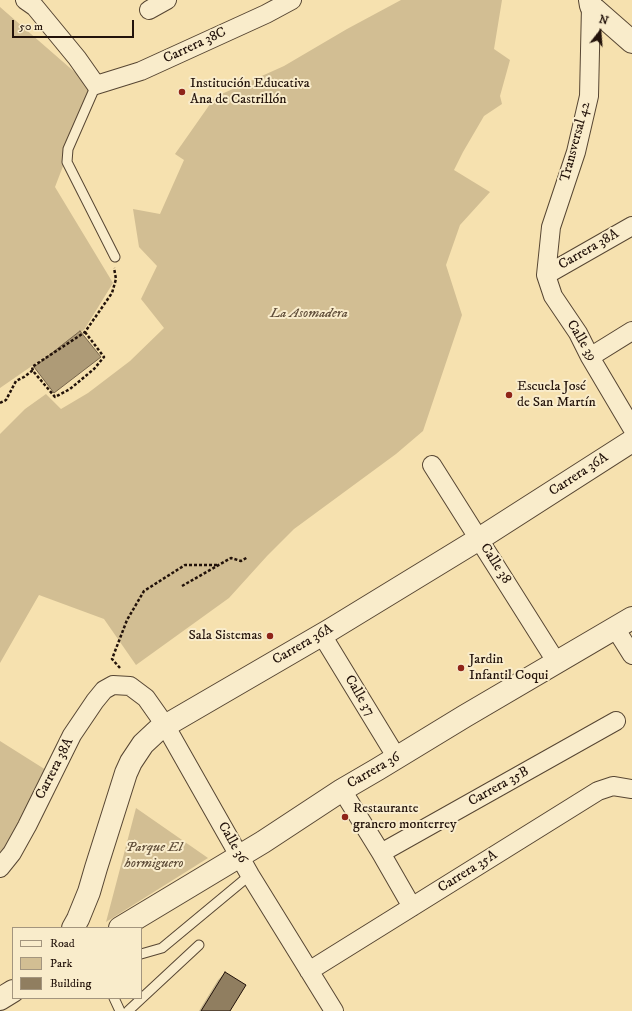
<!DOCTYPE html>
<html>
<head>
<meta charset="utf-8">
<style>
  body { margin:0 }
  #map { position:relative; width:632px; height:1011px; overflow:hidden; background:#f6e1af; font-family:"IM FELL DW Pica",serif }
  canvas { display:block }
  .legend { position:absolute; left:12px; top:927px; width:130px; height:72px; box-sizing:border-box; background:#f9eccb; border:1px solid #a3957e; margin:0; padding:5px 7px; list-style:none; font-size:12px; color:#22120a }
  .legend li { display:flex; align-items:center; gap:8px; height:20px }
  .legend b { width:20px; border:1px solid #a3957e }
  .north { position:absolute; left:580px; top:12px; width:40px; height:40px; -webkit-text-stroke:3px #f9eccb; paint-order:stroke; rotate:17deg; font-size:11px; font-weight:700; line-height:16px; text-align:center; color:#22120a }
  .north::after { content:''; display:block; margin:auto; width:14px; height:18px; background:#22120a; clip-path:polygon(50% 0,100% 100%,50% 72%,0 100%) }
  .scale { position:absolute; left:12px; top:20px; width:122px; height:18px; box-sizing:border-box; border:2px solid #22120a; border-top:0; padding-left:5px; font-size:12px; line-height:14px; white-space:nowrap; color:#22120a; -webkit-text-stroke:3px #f9eccb; paint-order:stroke }
</style>
</head>
<body>
<div id="map">
<canvas width="632" height="1011"></canvas>
<ul class="legend">
<li><b style="height:5px;background:#f9eccb"></b>Road</li>
<li><b style="height:11px;background:#d2be93"></b>Park</li>
<li><b style="height:11px;background:#907e60"></b>Building</li>
</ul>
<div class="north">N</div>
<div class="scale">50 m</div>
</div>
<script>
const ctx = document.querySelector('canvas').getContext('2d');
ctx.lineJoin = 'round';
function paint(path, color) { ctx.fillStyle = color; ctx.fill(path, 'evenodd'); }
const shape = rows => new Path2D(rows.map(r => 'M' + r).join(''));
function trace(path, color, width, dash) { ctx.strokeStyle = color; ctx.lineWidth = width; ctx.lineCap = dash ? 'butt' : 'round'; ctx.setLineDash(dash || []); ctx.stroke(path); }
function label(font, color, halo, rows, align = 'center') {
  ctx.font = font + ' "IM FELL DW Pica",serif'; ctx.lineWidth = 4; ctx.setLineDash([]); ctx.textBaseline = 'middle'; ctx.strokeStyle = halo; ctx.fillStyle = color; for (const [text, x, y, turn = 0] of rows) {
    ctx.save(); ctx.translate(x, y); ctx.rotate((+turn || 0) * Math.PI / 180); ctx.textAlign = isNaN(turn) ? turn : align; if (halo) ctx.strokeText(text, 0, 0); ctx.fillText(text, 0, 0); ctx.restore();
  }
}
const green = shape([
  [401,0,502,0,494,49,510,60,500,96,502,104,484,116,463,152,454,170,490,192,460,225,446,265,462,315,423,431,396,454,294,529,267,556,229,598,136,665,104,619,39,595,0,663,0,434,25,409,46,394,61,409,88,393,130,361,164,328,141,299,157,266,139,247,133,209,160,214,184,160,175,154,215,97,284,66,347,29],
  [0,7,93,88,55,187,113,283,84,330,0,388],
  [0,741,46,770,0,860],
  [136,808,208,858,106,922]
]);
const water = shape([
  [80,331,101,357,54,393,34,367,80,331]
]);
const shadow = shape([
  [225,973,229,1011,199,1011,218,980]
]);
const building = shape([
  [225,972,246,985,230,1011,201,1011,225,972]
]);
const path = shape([
  [85,332,104,357,94,369,70,389,55,397,33,371,32,367,85,332,112,293,116,279,114,268],
  [0,403,6,400,16,381,24,377,33,370],
  [182,586,231,558,241,561,248,557],
  [120,668,112,659,127,620,144,591,185,565,219,565]
]);
const service = shape([
  [96,85,68,149,67,162,115,257],
  [141,954,162,948,250,875],
  [114,998,120,1011],
  [128,1011,199,945]
]);
const minor = shape([
  [25,0,35,7,77,58,96,85,141,71,266,14,292,0],
  [591,6,589,96,576,152,551,227,546,275,553,296,578,333,590,357,632,428],
  [149,10,167,0],
  [546,275,632,226],
  [590,357,632,331],
  [432,465,557,663],
  [615,628,632,655],
  [322,635,397,758],
  [342,790,381,853,412,907],
  [381,853,616,721],
  [0,868,12,853,27,826,72,735,95,701,104,690,113,685,130,686,146,698,165,725,250,875,334,1011],
  [309,971,598,791,613,786,632,789]
]);
const tertiary = shape([
  [590,0,591,6,632,42],
  [73,928,78,919,89,892,96,868,126,773,131,762,143,744,158,730,330,630,479,539,632,441],
  [120,928,263,842,342,790,378,769,465,716,632,618],
  [0,999,13,991]
]);
const markers = [
  [182,92,4,"#8f2418"],
  [509,395,4,"#8f2418"],
  [270,636,4,"#8f2418"],
  [461,668,4,"#8f2418"],
  [345,817,4,"#8f2418"]
];
const streetNames = [
  ["Carrera 38C",195,46,-25],
  ["Transversal 42",576,142,-75],
  ["Carrera 38A",589,250,-30],
  ["Calle 39",581,341,59],
  ["Carrera 36A",579,475,-33],
  ["Calle 38",495,564,57],
  ["Carrera 36A",303,645,-30],
  ["Calle 37",359,696,59],
  ["Carrera 38A",55,769,-63],
  ["Carrera 36",374,771,-30],
  ["Carrera 35B",499,787,-29],
  ["Calle 36",232,843,60],
  ["Carrera 35A",468,872,-32]
];
const poiNames = [
  ["Institución Educativa",190,84],
  ["Ana de Castrillón",190,100],
  ["Escuela José",517,387],
  ["de San Martín",517,403],
  ["Sala Sistemas",262,636,"right"],
  ["Jardin",469,660],
  ["Infantil Coqui",469,676],
  ["Restaurante",353,809],
  ["granero monterrey",353,825]
];
const parkNames = [
  ["La Asomadera",309,314],
  ["Parque El",154,848],
  ["hormiguero",154,864]
];
paint(green, '#d2be93');
paint(water, '#ae9b77');
trace(water, '#76644b', 1);
paint(shadow, '#0003');
paint(building, '#907e60');
trace(building, '#22120a', 1);
trace(service, '#574633', 11);
trace(minor, '#574633', 20);
trace(tertiary, '#574633', 24);
trace(path, '#22120a', 2.5, [3, 2]);
trace(service, '#f9eccb', 9);
trace(minor, '#f9eccb', 18);
trace(tertiary, '#f9eccb', 22);
for (const [x, y, r, color] of markers) { const dot = new Path2D(); dot.arc(x, y, r, 0, 2 * Math.PI); ctx.fillStyle = color; ctx.fill(dot); trace(dot, '#f9eccb', 1.5); }
label('14px', '#22120a', '#f9eccb', streetNames);
label('14px', '#22120a', '#f9eccb', poiNames, 'left');
label('italic 14px', '#604e3a', '#f9eccb', parkNames);
</script>
</body>
</html>
